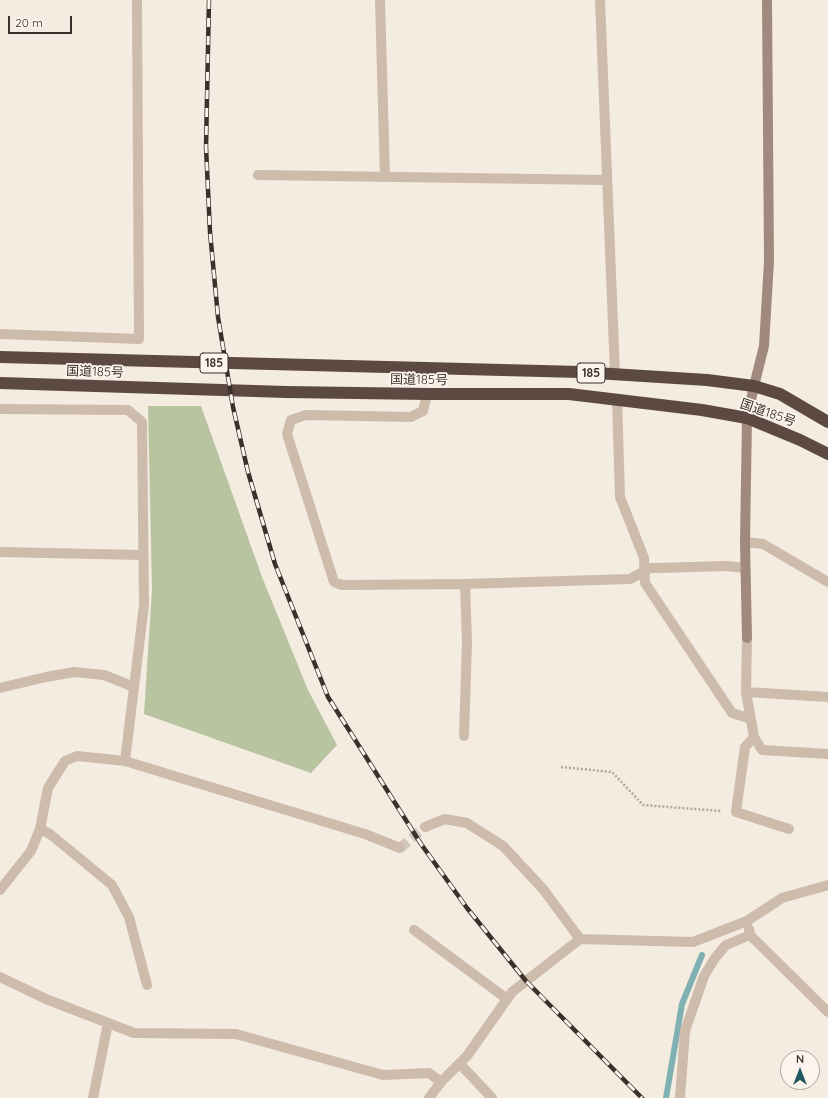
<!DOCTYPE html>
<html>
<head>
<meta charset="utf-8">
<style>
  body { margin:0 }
  #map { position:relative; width:828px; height:1098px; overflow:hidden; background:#f4ebe1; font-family:Quicksand,sans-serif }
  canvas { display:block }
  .north { position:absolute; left:780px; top:1050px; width:40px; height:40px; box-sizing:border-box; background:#fbf5ee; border:1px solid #aea6a0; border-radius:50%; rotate:0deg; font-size:11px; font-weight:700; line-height:16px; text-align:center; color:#3b302b }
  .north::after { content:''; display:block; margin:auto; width:14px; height:18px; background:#1f5a5e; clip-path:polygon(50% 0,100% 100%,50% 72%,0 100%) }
  .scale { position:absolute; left:8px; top:16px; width:64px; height:18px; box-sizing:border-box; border:2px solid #3b302b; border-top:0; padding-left:5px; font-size:12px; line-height:14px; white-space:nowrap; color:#3b302b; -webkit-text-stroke:3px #fbf5ee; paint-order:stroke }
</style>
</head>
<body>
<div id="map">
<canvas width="828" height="1098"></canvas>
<div class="north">N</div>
<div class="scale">20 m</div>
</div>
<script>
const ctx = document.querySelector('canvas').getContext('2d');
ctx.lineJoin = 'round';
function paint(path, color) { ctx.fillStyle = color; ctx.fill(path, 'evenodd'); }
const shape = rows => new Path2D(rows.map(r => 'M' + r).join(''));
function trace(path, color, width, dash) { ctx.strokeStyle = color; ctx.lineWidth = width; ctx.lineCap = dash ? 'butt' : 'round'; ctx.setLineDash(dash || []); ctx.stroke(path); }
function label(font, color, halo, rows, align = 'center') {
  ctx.font = font + ' Quicksand,"Noto Sans JP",sans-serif'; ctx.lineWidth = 3.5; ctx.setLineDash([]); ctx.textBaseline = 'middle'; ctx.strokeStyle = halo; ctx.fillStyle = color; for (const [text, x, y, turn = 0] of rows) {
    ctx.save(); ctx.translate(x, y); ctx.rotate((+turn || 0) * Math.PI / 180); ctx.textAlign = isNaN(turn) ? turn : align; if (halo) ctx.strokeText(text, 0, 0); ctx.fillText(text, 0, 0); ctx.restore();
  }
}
const green = shape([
  [148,406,201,406,262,577,308,690,337,745,311,773,144,714,152,590]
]);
const stream = shape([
  [666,1098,682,1004,702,955]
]);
const streetTunnel = shape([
  [400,848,425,827]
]);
const path = shape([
  [561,767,612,772,643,805,721,811]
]);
const lane = shape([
  [414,930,507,999],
  [460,1064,492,1098]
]);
const street = shape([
  [380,0,385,177],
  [600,0,615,374],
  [258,175,607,180],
  [0,334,139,339,137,0],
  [427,394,423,411,411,417,306,415,291,420,287,434,334,582,342,585,465,584,630,579,650,568,658,568,726,566,745,568],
  [617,399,620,497,644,558,645,583,732,713,751,719],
  [0,409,128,410,142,422,144,605,125,761],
  [745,542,763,544,828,582],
  [0,552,143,555],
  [747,638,746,692,828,697],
  [0,688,46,677,74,672,104,675,134,687],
  [746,692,754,737,762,750,828,754],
  [464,736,467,642,465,584],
  [754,737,745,747,736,812,789,829],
  [425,827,445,819,467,823,503,846,543,889,580,939],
  [40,829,50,834,112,885,129,917,147,985],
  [0,890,31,851,40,829,48,788,65,761,77,756,125,761,365,834,400,848],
  [749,929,750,935,828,1012],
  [0,977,46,999,134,1033,236,1034,383,1075,429,1073,441,1082],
  [93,1098,108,1023],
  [429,1098,441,1082,467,1056,512,992,580,939,693,942,747,921,782,898,828,885],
  [680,1098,685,1031,704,976,715,958,726,945,750,935]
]);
const secondary = shape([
  [747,638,745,542,747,418,754,386,764,346,769,261,767,0]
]);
const highway = shape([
  [0,357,580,372,707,380,754,386,780,394,828,422],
  [0,383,286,392,427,394,569,394,702,410,747,418,800,440,828,454]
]);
const rail = shape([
  [209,0,206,147,210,232,218,317,233,407,248,472,275,564,328,697,421,844,467,908,526,981,642,1098]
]);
const shields = [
  [214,363,28],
  [591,373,28]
];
const shieldNames = [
  ["185",214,363],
  ["185",591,373]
];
const streetNames = [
  ["国道185号",95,372,2],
  ["国道185号",419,380,1],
  ["国道185号",768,413,19]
];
paint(green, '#b8c4a0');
trace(stream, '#7fb0b2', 6);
trace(streetTunnel, '#cfc6bd', 10, [10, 5]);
trace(path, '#b9a596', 2.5, [2, 2]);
trace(lane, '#cdbbac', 10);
trace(street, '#cdbbac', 10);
trace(secondary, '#a18a7d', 10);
trace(highway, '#5c4a42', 12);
trace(rail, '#3b302b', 4.5);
trace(rail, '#fbf5ee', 3, [9]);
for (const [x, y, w] of shields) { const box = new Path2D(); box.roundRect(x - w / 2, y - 10, w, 20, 3); ctx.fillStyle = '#fbf5ee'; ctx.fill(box); trace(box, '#3b302b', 1); }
label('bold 12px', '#3b302b', null, shieldNames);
label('13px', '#3b302b', '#fbf5ee', streetNames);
</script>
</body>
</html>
